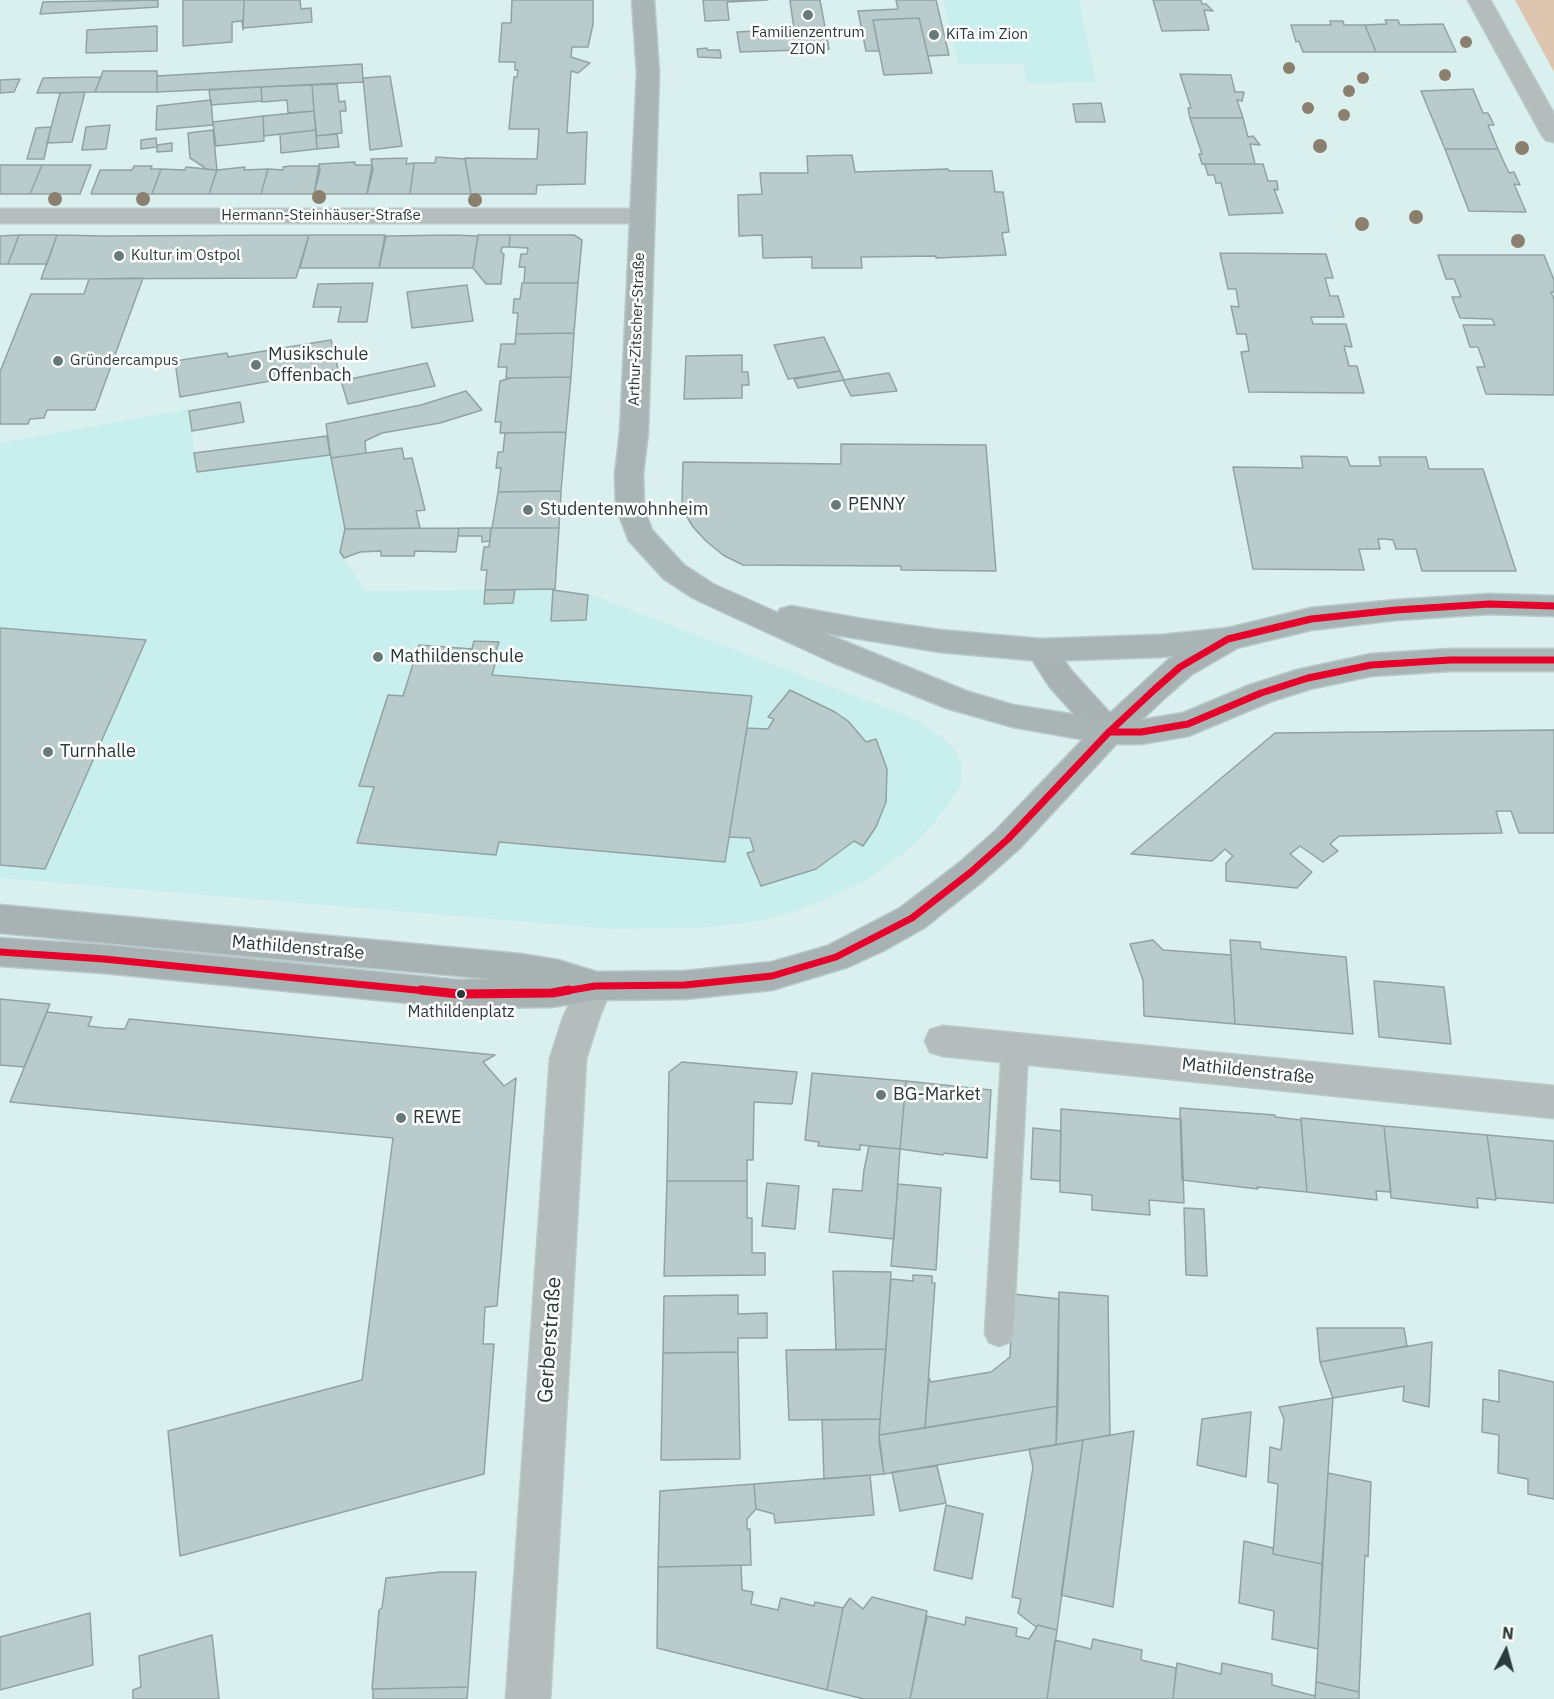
<!DOCTYPE html>
<html>
<head>
<meta charset="utf-8">
<style>
  body { margin:0 }
  #map { position:relative; width:1554px; height:1699px; overflow:hidden; background:#d9f0ef; font-family:"IBM Plex Sans",sans-serif }
  canvas { display:block }
  .north { position:absolute; left:1476px; top:1621px; width:60px; height:60px; -webkit-text-stroke:4px #fff; paint-order:stroke; rotate:6deg; font-size:16px; font-weight:700; line-height:24px; text-align:center; color:#293a39 }
  .north::after { content:''; display:block; margin:auto; width:21px; height:27px; background:#293a39; clip-path:polygon(50% 0,100% 100%,50% 72%,0 100%) }
</style>
</head>
<body>
<div id="map">
<canvas width="1554" height="1699"></canvas>
<div class="north">N</div>
</div>
<script>
const ctx = document.querySelector('canvas').getContext('2d');
ctx.lineJoin = 'round';
function paint(path, color) { ctx.fillStyle = color; ctx.fill(path, 'evenodd'); }
const shape = rows => new Path2D(rows.map(r => 'M' + r).join(''));
function trace(path, color, width, dash) { ctx.strokeStyle = color; ctx.lineWidth = width; ctx.lineCap = dash ? 'butt' : 'round'; ctx.setLineDash(dash || []); ctx.stroke(path); }
function label(font, color, halo, rows, align = 'center') {
  ctx.font = font + ' "IBM Plex Sans",sans-serif'; ctx.lineWidth = 5; ctx.setLineDash([]); ctx.textBaseline = 'middle'; ctx.strokeStyle = halo; ctx.fillStyle = color; for (const [text, x, y, turn = 0] of rows) {
    ctx.save(); ctx.translate(x, y); ctx.rotate((+turn || 0) * Math.PI / 180); ctx.textAlign = isNaN(turn) ? turn : align; if (halo) ctx.strokeText(text, 0, 0); ctx.fillText(text, 0, 0); ctx.restore();
  }
}
const built = shape([
  [943,0,1079,0,1096,82,1027,83,1022,63,958,64],
  [189,409,197,472,330,455,345,529,340,552,365,591,485,590,484,604,513,603,515,590,555,589,597,597,913,718,935,732,953,747,962,766,960,786,946,808,925,833,900,856,866,880,820,902,793,912,764,920,712,927,612,929,0,878,0,443]
]);
const forest = shape([
  [1515,0,1554,0,1554,72]
]);
const building = shape([
  [158,0,158,7,40,14,43,2,158,0],
  [183,0,244,0,243,30,242,21,232,22,232,42,183,46,183,0],
  [244,0,300,0,301,9,311,8,312,22,243,28,244,0],
  [512,0,593,0,593,24,588,47,572,47,571,57,590,63,578,73,571,71,567,133,587,132,585,184,537,185,536,194,471,194,465,158,537,159,539,129,509,129,514,77,517,77,518,70,515,70,515,62,499,62,502,23,511,23,512,0],
  [703,0,768,0,727,2,729,20,705,21,703,0],
  [792,0,820,0,829,49,740,52,737,32,794,29,790,1,792,0],
  [896,0,936,0,949,55,928,56,919,18,873,20,879,51,866,51,858,11,898,9,896,0],
  [1153,0,1201,0,1202,4,1206,4,1213,11,1204,10,1209,30,1162,31,1153,0],
  [919,18,932,73,884,75,873,20,919,18],
  [1385,20,1398,20,1400,25,1443,24,1456,52,1376,52,1365,25,1387,24,1385,20],
  [1330,21,1343,21,1344,25,1365,25,1376,52,1303,52,1299,41,1296,42,1291,25,1331,25,1330,21],
  [157,26,157,51,86,53,87,30,157,26],
  [707,48,707,50,720,50,721,58,698,57,697,49,707,48],
  [362,64,363,82,157,92,157,76,362,64],
  [103,71,157,71,157,92,95,92,103,71],
  [1180,74,1231,75,1235,92,1244,92,1242,101,1237,100,1243,118,1190,118,1188,108,1191,108,1180,74],
  [390,76,402,146,370,150,363,78,390,76],
  [101,77,95,92,37,93,43,78,101,77],
  [20,79,14,92,0,93,0,80,20,79],
  [337,84,339,102,345,101,346,111,340,111,342,133,316,136,312,85,337,84],
  [312,85,314,111,288,113,287,100,262,102,261,87,312,85],
  [261,87,262,101,211,105,209,90,261,87],
  [1473,89,1483,113,1488,113,1494,125,1488,125,1498,149,1445,149,1421,91,1473,89],
  [85,92,72,142,47,143,60,93,85,92],
  [211,100,213,125,156,130,157,106,211,100],
  [1101,103,1105,122,1076,122,1073,104,1101,103],
  [314,111,316,130,264,136,263,116,314,111],
  [263,116,264,141,216,146,213,122,263,116],
  [1190,118,1243,118,1248,137,1253,136,1260,145,1250,144,1255,164,1202,164,1199,154,1202,154,1190,118],
  [110,125,106,149,82,150,86,127,110,125],
  [51,127,44,159,27,159,36,128,51,127],
  [213,130,217,170,203,169,204,167,190,158,188,133,213,130],
  [316,130,317,149,281,153,280,134,316,130],
  [337,134,339,147,317,149,316,136,337,134],
  [156,138,157,147,141,149,141,140,156,138],
  [172,143,172,151,157,152,157,145,172,143],
  [1445,149,1498,149,1509,173,1514,172,1520,185,1514,184,1526,212,1469,211,1445,149],
  [852,155,855,172,948,169,949,171,992,171,995,192,1003,192,1009,232,1002,233,1006,255,936,258,936,256,861,257,862,268,812,268,812,257,763,258,762,235,739,236,738,195,762,194,760,173,808,173,807,156,852,155],
  [436,157,465,159,471,194,410,194,414,163,435,163,436,157],
  [407,158,406,164,414,163,410,194,367,194,373,170,371,159,407,158],
  [355,162,355,165,372,165,367,194,314,194,320,170,319,164,355,162],
  [1203,164,1263,164,1268,181,1277,181,1278,190,1274,189,1283,213,1229,215,1221,183,1216,183,1214,175,1208,175,1205,165,1203,164],
  [0,165,42,165,30,194,0,194,0,165],
  [42,165,91,165,80,194,30,194,42,165],
  [134,166,152,166,151,169,161,169,152,194,91,194,100,170,132,170,134,166],
  [290,166,319,166,314,194,261,194,268,169,283,170,283,167,290,166],
  [186,167,217,170,209,194,152,194,161,169,185,170,186,167],
  [245,167,244,170,268,169,261,194,209,194,217,170,245,167],
  [19,235,57,235,47,264,8,264,19,235],
  [19,235,8,264,0,264,0,236,19,235],
  [57,235,103,236,309,235,296,278,41,279,57,235],
  [309,235,385,235,379,268,300,268,309,235],
  [453,235,478,236,473,268,379,268,386,236,453,235],
  [478,235,510,235,509,247,502,247,501,252,504,254,501,284,486,284,473,268,478,235],
  [510,235,574,235,582,240,578,283,524,283,525,267,519,267,521,254,527,254,528,248,509,247,510,235],
  [1220,253,1326,254,1333,278,1325,278,1330,296,1338,296,1344,317,1311,317,1313,324,1346,324,1352,347,1344,346,1349,366,1357,366,1364,393,1249,392,1241,352,1249,351,1246,334,1237,334,1231,306,1239,307,1236,289,1228,289,1220,253],
  [1438,255,1544,255,1554,280,1554,292,1551,292,1554,299,1554,395,1486,394,1477,367,1485,367,1478,347,1470,347,1463,325,1495,325,1492,319,1460,318,1452,297,1461,297,1454,279,1446,279,1438,255],
  [143,278,95,410,47,410,44,418,30,419,28,424,0,424,0,372,31,294,84,294,89,279,143,278],
  [373,283,367,322,338,322,341,307,313,307,318,284,373,283],
  [522,283,578,283,574,333,516,334,518,313,513,313,514,299,520,299,522,283],
  [467,285,473,321,412,328,407,292,467,285],
  [574,333,571,377,506,378,507,367,498,367,501,344,515,344,516,334,574,333],
  [824,337,840,371,788,379,774,345,824,337],
  [331,340,338,369,180,397,175,361,227,353,228,357,331,340],
  [742,355,742,372,748,372,749,385,742,385,742,398,684,399,686,356,742,355],
  [427,363,435,386,348,404,341,381,427,363],
  [840,371,844,380,798,388,794,379,840,371],
  [889,373,897,391,851,396,843,380,889,373],
  [571,377,566,432,500,433,501,422,495,422,500,381,511,378,571,377],
  [466,391,482,410,440,423,382,433,365,441,366,453,331,458,326,424,421,405,466,391],
  [240,402,244,422,192,431,189,411,240,402],
  [566,432,561,491,498,492,501,468,496,468,498,452,503,452,505,433,566,432],
  [327,436,330,455,197,472,194,453,327,436],
  [841,444,986,445,996,571,901,570,901,566,743,565,723,555,706,541,693,527,686,515,682,502,683,462,841,464,841,444],
  [402,448,404,459,412,458,425,510,416,511,420,528,345,529,331,458,402,448],
  [1301,456,1347,457,1350,466,1381,466,1379,457,1426,457,1429,469,1483,469,1516,571,1422,571,1416,549,1396,549,1393,540,1385,539,1378,539,1380,549,1359,549,1364,570,1253,569,1233,467,1303,468,1301,456],
  [561,491,559,528,492,528,498,492,561,491],
  [459,528,456,552,415,551,414,556,381,556,381,551,360,552,344,558,340,552,345,529,459,528],
  [459,528,491,528,490,541,482,542,482,536,458,536,459,528],
  [491,528,559,528,555,589,485,590,487,570,481,570,484,547,489,547,491,528],
  [485,590,515,590,513,603,484,604,485,590],
  [553,590,588,595,586,620,551,621,553,590],
  [0,628,146,640,45,869,0,865,0,628],
  [474,641,499,642,496,651,499,651,492,675,752,696,725,862,499,842,496,855,357,843,374,787,359,786,388,695,403,696,419,645,472,649,474,641],
  [790,690,835,712,848,721,866,742,876,739,887,769,886,802,876,827,863,846,854,841,816,869,761,886,747,853,754,851,750,838,729,837,747,728,768,729,774,719,768,717,790,690],
  [1554,730,1554,833,1519,833,1511,811,1496,811,1502,833,1339,836,1330,844,1338,851,1323,862,1300,846,1290,854,1312,872,1297,888,1226,881,1226,863,1233,856,1225,849,1212,861,1131,854,1275,733,1554,730],
  [1153,940,1163,950,1231,955,1235,1024,1144,1016,1143,980,1130,944,1153,940],
  [1230,940,1260,942,1261,949,1346,957,1353,1034,1235,1024,1230,940],
  [1374,981,1444,987,1451,1044,1379,1037,1374,981],
  [0,999,50,1004,24,1067,0,1065,0,999],
  [47,1012,92,1017,88,1026,105,1028,125,1029,129,1019,495,1055,483,1062,504,1086,516,1078,497,1306,485,1307,483,1344,494,1344,484,1474,180,1556,168,1431,362,1380,393,1138,10,1102,47,1012],
  [682,1062,797,1072,792,1104,754,1102,753,1160,747,1160,747,1181,667,1181,669,1072,682,1062],
  [812,1073,906,1081,900,1149,860,1145,860,1150,818,1146,819,1142,805,1140,812,1073],
  [906,1081,991,1090,987,1158,944,1153,943,1155,900,1149,906,1081],
  [1180,1108,1275,1115,1275,1117,1301,1120,1307,1192,1257,1187,1258,1189,1182,1180,1180,1108],
  [1061,1109,1181,1119,1184,1203,1149,1200,1150,1215,1092,1210,1092,1195,1060,1192,1061,1109],
  [1301,1118,1384,1126,1391,1192,1376,1191,1377,1200,1307,1192,1301,1118],
  [1384,1126,1487,1135,1496,1200,1477,1198,1478,1208,1391,1198,1384,1126],
  [1033,1128,1061,1131,1060,1181,1031,1179,1033,1128],
  [1487,1135,1554,1141,1554,1203,1496,1198,1487,1135],
  [869,1146,900,1149,894,1239,829,1232,833,1189,862,1191,864,1170,869,1146],
  [667,1181,747,1181,747,1218,752,1218,752,1253,765,1253,765,1275,664,1276,667,1181],
  [767,1183,799,1186,795,1229,762,1226,767,1183],
  [898,1184,941,1188,936,1270,891,1266,898,1184],
  [1184,1208,1204,1209,1207,1276,1186,1275,1184,1208],
  [833,1271,891,1272,886,1349,836,1350,833,1271],
  [913,1275,932,1276,932,1283,935,1283,925,1428,879,1435,891,1279,913,1281,913,1275],
  [1059,1292,1108,1296,1110,1435,1056,1445,1059,1292],
  [1013,1294,1059,1299,1058,1406,925,1428,929,1378,931,1382,991,1372,1010,1357,1013,1294],
  [738,1295,738,1314,767,1313,767,1338,738,1338,738,1352,663,1353,664,1296,738,1295],
  [1317,1328,1404,1328,1407,1346,1320,1362,1317,1328],
  [1432,1342,1429,1407,1403,1401,1404,1386,1333,1398,1320,1362,1432,1342],
  [886,1349,880,1419,789,1420,786,1350,886,1349],
  [738,1352,740,1459,661,1460,663,1353,738,1352],
  [1499,1370,1554,1382,1554,1499,1528,1494,1528,1479,1498,1473,1499,1435,1482,1432,1483,1399,1499,1402,1499,1370],
  [1333,1398,1322,1564,1273,1554,1278,1484,1268,1482,1270,1447,1281,1450,1284,1419,1279,1407,1333,1398],
  [1058,1406,1056,1445,884,1474,879,1435,1058,1406],
  [1251,1412,1246,1477,1197,1465,1202,1419,1251,1412],
  [880,1419,879,1442,884,1474,824,1479,822,1420,880,1419],
  [1134,1431,1113,1607,1061,1595,1083,1440,1134,1431],
  [1083,1440,1057,1630,1038,1625,1036,1627,1018,1613,1021,1599,1012,1597,1033,1467,1029,1449,1083,1440],
  [937,1466,946,1503,900,1511,892,1472,937,1466],
  [1328,1473,1371,1482,1368,1557,1365,1555,1359,1692,1316,1682,1328,1473],
  [870,1475,874,1515,775,1523,774,1514,756,1509,754,1484,870,1475],
  [754,1484,756,1509,747,1519,747,1529,750,1529,751,1565,658,1567,660,1491,754,1484],
  [946,1505,983,1514,972,1579,934,1570,946,1505],
  [1244,1541,1273,1548,1273,1554,1322,1564,1318,1649,1272,1639,1274,1611,1239,1603,1244,1541],
  [741,1565,742,1590,753,1592,751,1604,778,1610,781,1598,814,1606,815,1602,843,1608,827,1690,657,1648,658,1567,741,1565],
  [440,1572,476,1572,468,1687,372,1689,379,1610,382,1608,386,1578,440,1572],
  [872,1597,927,1611,910,1699,864,1699,827,1690,843,1608,850,1598,863,1609,872,1597],
  [90,1613,93,1665,0,1690,0,1637,90,1613],
  [927,1616,965,1625,966,1617,1017,1628,1016,1636,1029,1639,1038,1625,1057,1630,1047,1699,910,1699,927,1616],
  [212,1635,219,1699,133,1699,133,1690,141,1687,139,1656,212,1635],
  [1093,1639,1142,1650,1141,1660,1176,1668,1173,1699,1047,1699,1055,1640,1091,1649,1093,1639],
  [1177,1663,1221,1674,1222,1663,1272,1674,1272,1685,1315,1696,1315,1699,1173,1699,1177,1663],
  [1316,1682,1359,1692,1359,1699,1315,1699,1316,1682],
  [468,1687,467,1699,373,1699,373,1689,468,1687]
]);
const service = shape([
  [1015,1037,1024,1040,1028,1048,1013,1333,1009,1342,999,1346,989,1342,985,1333,1002,1048,1006,1040,1015,1037]
]);
const minor = shape([
  [1468,0,1490,0,1554,114,1554,142,1546,140,1542,135,1468,0],
  [0,209,642,209,651,211,654,216,651,221,642,223,0,223,0,209],
  [595,972,607,976,612,986,599,1018,586,1059,550,1699,506,1699,550,1059,563,1018,583,976,595,972],
  [943,1026,1554,1086,1554,1118,943,1056,930,1052,925,1041,930,1030,943,1026]
]);
const secondary = shape([
  [1228,628,1239,631,1243,639,1239,647,1191,675,1166,697,1120,740,1020,848,983,881,924,928,883,951,848,967,772,990,685,999,595,1000,552,1007,459,1008,104,973,0,966,0,938,104,945,459,980,491,979,0,933,0,905,521,954,558,960,597,972,685,971,772,962,827,946,900,908,959,863,996,830,1090,732,1049,686,1026,650,1030,642,1041,639,1052,642,1071,670,1110,713,1169,659,1217,631,1228,628]
]);
const primary = shape([
  [632,0,654,0,659,73,648,432,643,474,644,508,652,530,684,565,713,584,778,613,780,609,791,606,862,619,940,630,1041,639,1161,635,1228,628,1311,608,1396,600,1489,594,1554,596,1554,616,1489,614,1396,620,1311,630,1228,650,1161,657,1041,661,940,652,824,633,966,691,1013,705,1109,720,1141,720,1183,713,1250,685,1297,670,1371,654,1450,649,1554,649,1554,671,1450,671,1371,676,1310,689,1272,701,1188,736,1141,744,1109,744,1013,727,946,708,832,662,725,613,693,598,664,579,629,541,616,508,615,474,620,432,637,73,632,0]
]);
const bus1Far1 = shape([
  [1109,732,1141,732,1188,724,1261,693,1308,678,1371,665,1450,660,1554,660],
  [0,952,104,959,436,992],
  [560,992,595,986,685,985,772,976,836,957,912,918,971,872,1008,839,1109,732,1155,689,1180,667,1228,639,1311,619,1396,610,1489,604,1554,606]
]);
const bus1 = shape([
  [421,990,459,994,552,993,569,990]
]);
const trees = [
  [1466,42,6],
  [1289,68,6],
  [1445,75,6],
  [1363,78,6],
  [1349,91,6],
  [1308,108,6],
  [1344,115,6],
  [1320,146,7],
  [1522,148,7],
  [319,197,7],
  [55,199,7],
  [143,199,7],
  [475,200,7],
  [1416,217,7],
  [1362,224,7],
  [1518,241,7]
];
const markers = [
  [808,15,6,"#677a79"],
  [934,35,6,"#677a79"],
  [119,256,6,"#677a79"],
  [58,361,6,"#677a79"],
  [256,365,6,"#677a79"],
  [836,505,6,"#677a79"],
  [528,510,6,"#677a79"],
  [378,657,6,"#677a79"],
  [48,752,6,"#677a79"],
  [461,994,5,"#293a39"],
  [881,1095,6,"#677a79"],
  [401,1118,6,"#677a79"]
];
const farPoinames = [
  ["Familienzentrum",808,33,"center"],
  ["ZION",808,50,"center"],
  ["KiTa im Zion",946,35],
  ["Kultur im Ostpol",131,256],
  ["Gründercampus",70,361]
];
const farStreetnames = [
  ["Hermann-Steinhäuser-Straße",321,216],
  ["Arthur-Zitscher-Straße",637,329,-88]
];
const busNames = [
  ["Mathildenplatz",461,1012]
];
const poiNames = [
  ["Musikschule",268,355],
  ["Offenbach",268,376],
  ["PENNY",848,505],
  ["Studentenwohnheim",540,510],
  ["Mathildenschule",390,657],
  ["Turnhalle",60,752],
  ["BG-Market",893,1095],
  ["REWE",413,1118]
];
const streetNames = [
  ["Mathildenstraße",298,948,5],
  ["Mathildenstraße",1248,1071,6]
];
const nearStreetnames = [
  ["Gerberstraße",550,1340,-86]
];
paint(built, '#c8efed');
paint(forest, '#dec5b0');
paint(building, '#b9cccb');
trace(building, '#91a2a2', 1.5);
trace(service, '#b7cac9', 3);
trace(minor, '#b7cac9', 3);
trace(secondary, '#b7cac9', 3);
trace(primary, '#b7cac9', 3);
paint(service, '#b4bcbc');
paint(minor, '#b4bcbc');
paint(secondary, '#a9b2b2');
paint(primary, '#a9b4b4');
trace(bus1Far1, '#e4002b', 7);
trace(bus1, '#e4002b', 9);
ctx.fillStyle = '#8b7f6f';
for (const [x, y, r] of trees) { ctx.beginPath(); ctx.arc(x, y, r, 0, 2 * Math.PI); ctx.fill(); }
for (const [x, y, r, color] of markers) { const dot = new Path2D(); dot.arc(x, y, r, 0, 2 * Math.PI); ctx.fillStyle = color; ctx.fill(dot); trace(dot, '#fff', 2); }
label('15px', '#293a39', '#fff', farPoinames, 'left');
label('15px', '#293a39', '#fff', farStreetnames);
label('16px', '#293a39', '#fff', busNames);
label('18px', '#293a39', '#fff', poiNames, 'left');
label('18px', '#293a39', '#fff', streetNames);
label('21px', '#293a39', '#fff', nearStreetnames);
</script>
</body>
</html>
